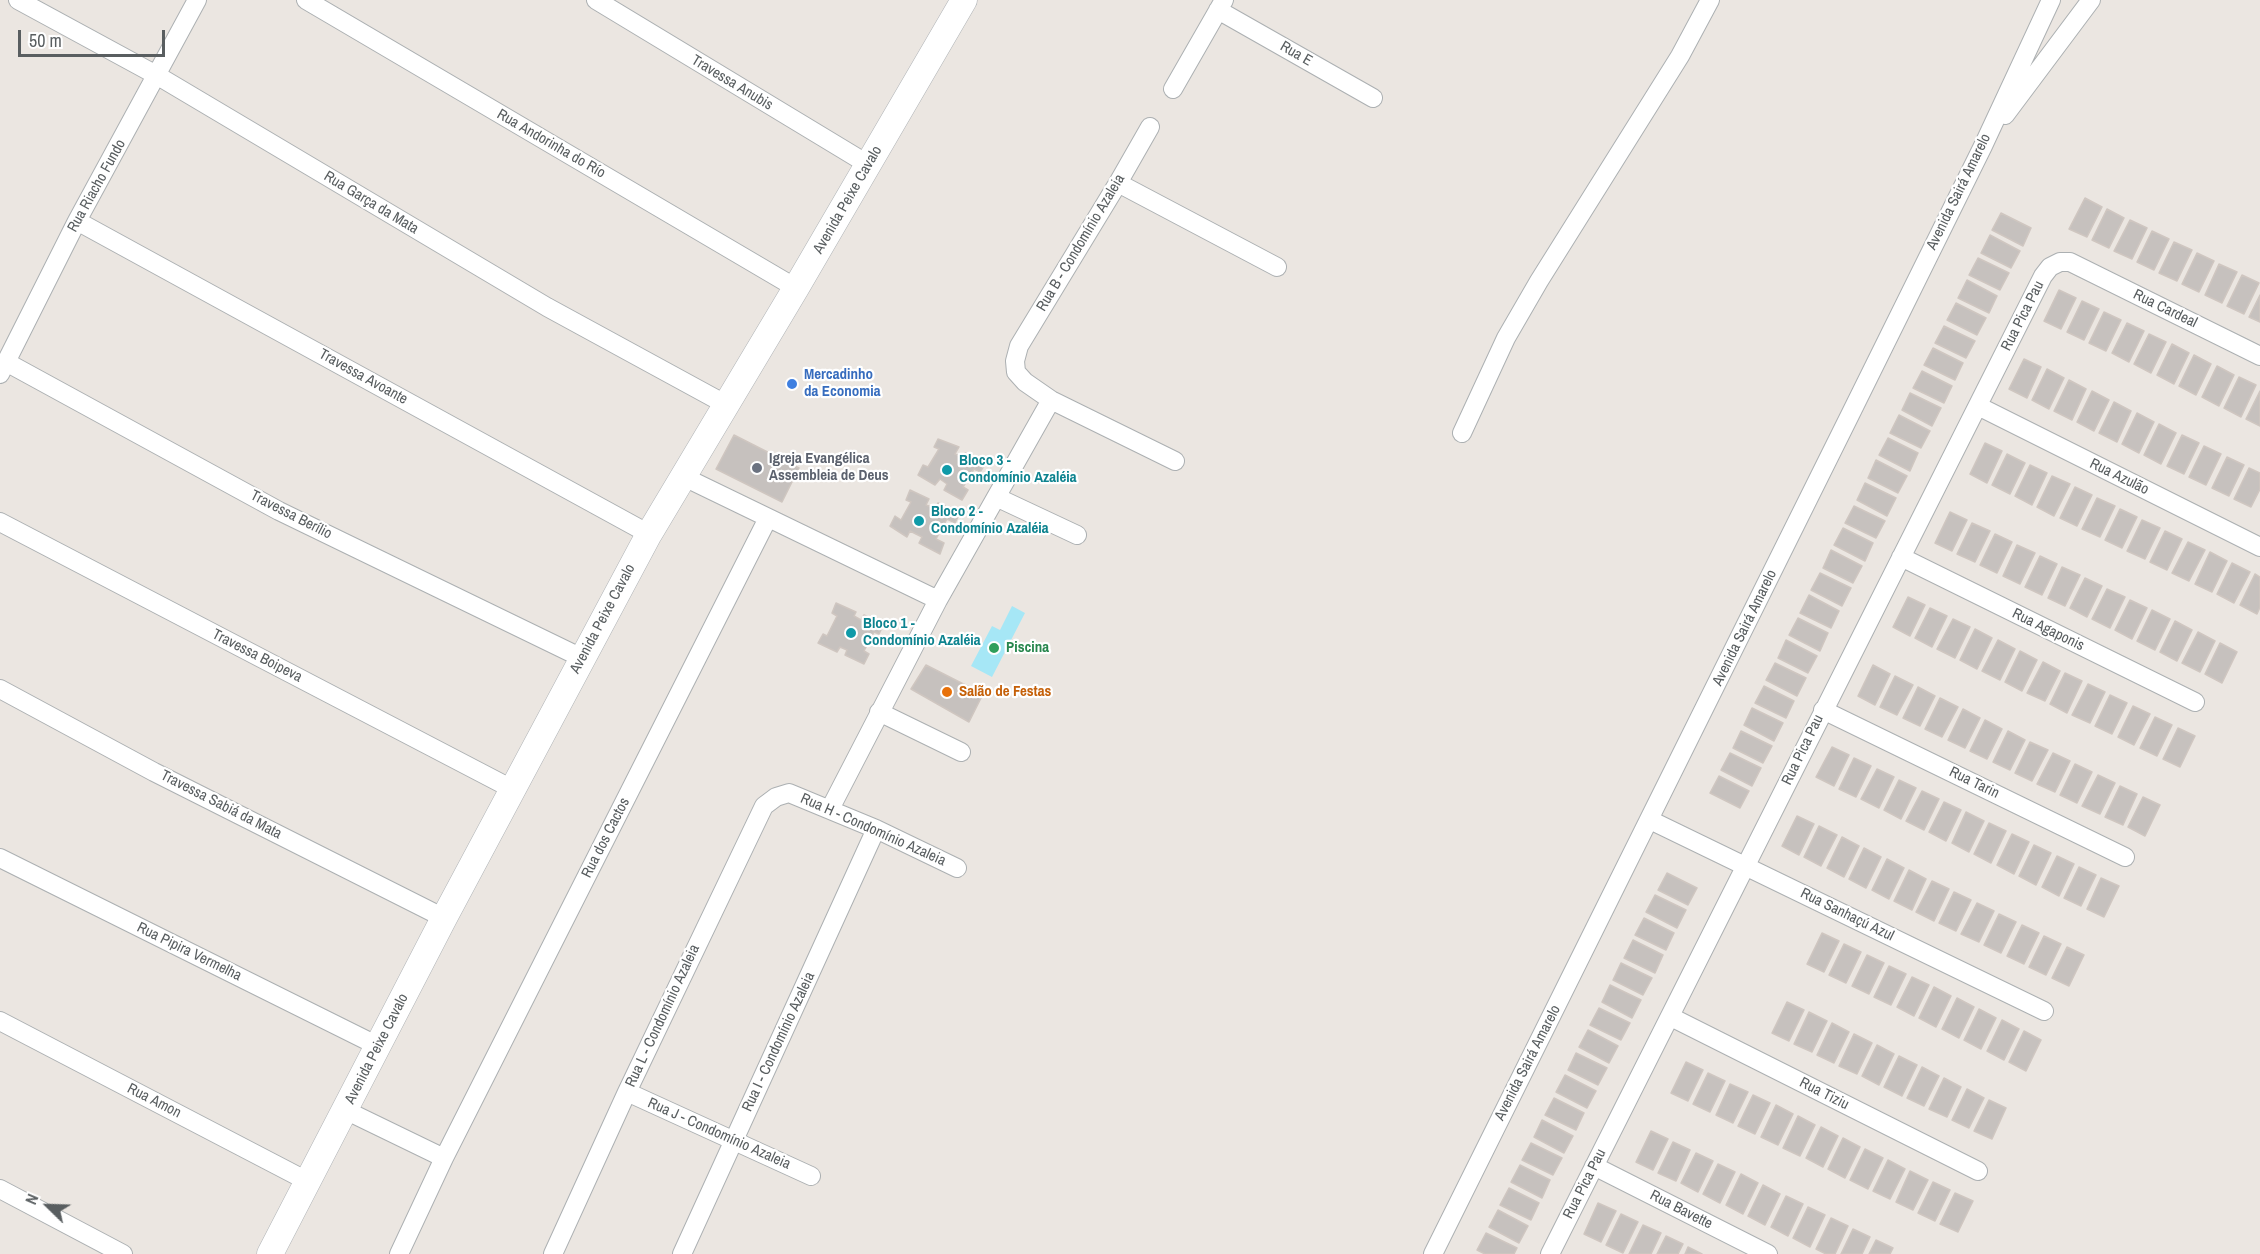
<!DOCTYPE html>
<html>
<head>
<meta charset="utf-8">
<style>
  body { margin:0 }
  #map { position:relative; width:2260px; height:1254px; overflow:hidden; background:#ebe6e1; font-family:"Archivo Narrow",sans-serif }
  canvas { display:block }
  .north { position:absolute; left:18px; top:1176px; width:60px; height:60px; -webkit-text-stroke:4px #fff; paint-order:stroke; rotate:293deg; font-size:16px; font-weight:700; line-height:24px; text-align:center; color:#595e60 }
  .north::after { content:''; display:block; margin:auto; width:21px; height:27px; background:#595e60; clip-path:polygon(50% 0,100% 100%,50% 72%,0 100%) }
  .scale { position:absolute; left:18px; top:30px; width:147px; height:27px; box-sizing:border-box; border:3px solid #595e60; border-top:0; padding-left:8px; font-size:18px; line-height:21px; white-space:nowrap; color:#595e60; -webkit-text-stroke:4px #fff; paint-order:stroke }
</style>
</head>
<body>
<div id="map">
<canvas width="2260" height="1254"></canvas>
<div class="north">N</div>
<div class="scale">50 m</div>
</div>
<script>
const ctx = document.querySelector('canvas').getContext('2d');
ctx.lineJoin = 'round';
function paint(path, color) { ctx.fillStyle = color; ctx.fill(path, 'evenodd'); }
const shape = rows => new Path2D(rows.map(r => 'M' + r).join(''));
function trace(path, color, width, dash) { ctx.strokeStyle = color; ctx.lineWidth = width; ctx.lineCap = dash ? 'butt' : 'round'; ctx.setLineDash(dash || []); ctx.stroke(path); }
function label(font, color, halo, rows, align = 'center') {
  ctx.font = font + ' "Archivo Narrow",sans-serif'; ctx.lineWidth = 4.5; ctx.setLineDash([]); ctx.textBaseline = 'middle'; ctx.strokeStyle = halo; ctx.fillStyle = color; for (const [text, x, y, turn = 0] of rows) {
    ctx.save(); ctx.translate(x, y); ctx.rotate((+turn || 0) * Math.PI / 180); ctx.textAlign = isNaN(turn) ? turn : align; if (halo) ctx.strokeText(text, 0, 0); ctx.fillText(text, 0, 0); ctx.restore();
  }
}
const water = shape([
  [1012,606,1025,613,992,677,971,666,992,626,1000,630]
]);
const building = shape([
  [2085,198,2102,207,2087,237,2069,229,2085,198],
  [2107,209,2124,218,2109,248,2092,240,2107,209],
  [2001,213,2031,228,2023,246,1992,230,2001,213],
  [2130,220,2147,228,2132,259,2114,251,2130,220],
  [2152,231,2169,239,2154,270,2137,262,2152,231],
  [1990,235,2020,251,2011,268,1981,253,1990,235],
  [2174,242,2192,250,2177,281,2159,273,2174,242],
  [2197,253,2214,261,2199,292,2182,284,2197,253],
  [1978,258,2009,273,2000,290,1969,275,1978,258],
  [2219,264,2237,272,2222,303,2205,295,2219,264],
  [2242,275,2259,283,2244,314,2227,306,2242,275],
  [1967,280,1997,296,1989,313,1958,298,1967,280],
  [2059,290,2076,298,2061,329,2044,321,2059,290],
  [2260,295,2260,322,2249,317,2260,295],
  [2082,301,2099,309,2084,340,2067,332,2082,301],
  [1956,303,1986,318,1977,335,1947,320,1956,303],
  [2104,312,2121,320,2106,351,2089,343,2104,312],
  [2127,323,2144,331,2129,362,2112,353,2127,323],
  [1944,326,1975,341,1966,358,1935,343,1944,326],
  [2149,334,2166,342,2151,373,2134,364,2149,334],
  [2172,344,2189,353,2174,384,2157,375,2172,344],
  [1933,348,1963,363,1955,380,1924,365,1933,348],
  [2194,355,2211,364,2196,395,2179,386,2194,355],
  [2024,359,2041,367,2027,398,2009,389,2024,359],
  [2217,366,2234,375,2219,406,2202,397,2217,366],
  [2047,369,2064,378,2049,409,2032,400,2047,369],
  [1922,371,1952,386,1944,403,1913,388,1922,371],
  [2239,377,2256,385,2241,417,2224,408,2239,377],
  [2069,380,2086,389,2072,420,2054,411,2069,380],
  [2092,391,2109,400,2094,431,2077,422,2092,391],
  [2260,391,2260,426,2246,419,2260,391],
  [1910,393,1941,408,1932,426,1902,410,1910,393],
  [2114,402,2131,411,2117,442,2099,433,2114,402],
  [2137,413,2154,422,2139,453,2122,444,2137,413],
  [1899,415,1930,431,1921,448,1890,433,1899,415],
  [2159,424,2176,433,2161,464,2144,455,2159,424],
  [734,435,799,468,782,502,716,469,734,435],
  [2182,435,2199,443,2184,474,2167,466,2182,435],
  [1888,438,1918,453,1910,471,1879,455,1888,438],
  [938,439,959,447,955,454,963,457,965,453,986,463,980,472,974,469,963,487,968,490,962,500,944,490,947,484,940,479,935,485,918,475,923,465,928,467,939,449,934,447,938,439],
  [1985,443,2002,451,1987,483,1970,474,1985,443],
  [2204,446,2221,454,2206,485,2189,477,2204,446],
  [2007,454,2025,463,2010,494,1992,485,2007,454],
  [2227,457,2244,465,2229,496,2212,488,2227,457],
  [1876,460,1907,476,1898,493,1868,478,1876,460],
  [2030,465,2047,473,2032,505,2015,496,2030,465],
  [2249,468,2260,473,2260,489,2251,507,2234,499,2249,468],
  [2052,476,2070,484,2054,516,2037,507,2052,476],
  [1865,483,1896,498,1887,516,1857,500,1865,483],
  [2075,487,2092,495,2077,526,2060,518,2075,487],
  [910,490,929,499,926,505,935,508,938,503,960,513,955,523,947,519,936,539,944,543,940,554,919,543,922,537,910,531,907,537,890,526,895,516,901,520,911,502,906,500,910,490],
  [2097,498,2115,506,2100,537,2082,529,2097,498],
  [1854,506,1885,521,1876,538,1845,523,1854,506],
  [2120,509,2137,517,2122,548,2105,540,2120,509],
  [1950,512,1967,520,1952,551,1935,543,1950,512],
  [2142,520,2160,528,2145,559,2127,551,2142,520],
  [1972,523,1990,531,1975,562,1957,554,1972,523],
  [1843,528,1873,543,1865,561,1834,545,1843,528],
  [2165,531,2182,539,2167,570,2150,562,2165,531],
  [1995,534,2012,542,1997,573,1980,565,1995,534],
  [2188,542,2205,550,2189,581,2172,573,2188,542],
  [2017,545,2035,553,2020,584,2003,576,2017,545],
  [1831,550,1862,566,1853,583,1823,568,1831,550],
  [2210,552,2227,561,2212,592,2195,584,2210,552],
  [2040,556,2057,564,2042,595,2025,587,2040,556],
  [2232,563,2250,572,2234,603,2217,594,2232,563],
  [2062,567,2080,575,2065,606,2048,598,2062,567],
  [1820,573,1851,588,1842,606,1811,590,1820,573],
  [2255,574,2260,577,2260,607,2257,614,2240,605,2255,574],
  [2085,578,2102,586,2087,617,2070,608,2085,578],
  [2107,589,2125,597,2110,628,2092,619,2107,589],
  [1809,595,1839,611,1831,628,1800,613,1809,595],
  [1908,597,1925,605,1910,636,1893,627,1908,597],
  [2130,600,2147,608,2132,639,2115,630,2130,600],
  [836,603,856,612,854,616,861,620,864,615,884,624,879,634,874,632,864,651,869,654,864,664,845,655,847,650,840,647,837,652,818,643,823,634,827,636,837,616,832,613,836,603],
  [1930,608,1947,616,1932,647,1915,638,1930,608],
  [2152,610,2170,619,2155,650,2137,641,2152,610],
  [1798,618,1828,633,1820,651,1789,635,1798,618],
  [1953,619,1970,627,1955,658,1937,649,1953,619],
  [2175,621,2192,630,2177,661,2160,652,2175,621],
  [1975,629,1992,638,1977,669,1960,660,1975,629],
  [2198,632,2215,641,2200,672,2182,663,2198,632],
  [1786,640,1817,656,1808,673,1778,658,1786,640],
  [1998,640,2015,649,2000,680,1982,671,1998,640],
  [2220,643,2237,652,2222,683,2205,674,2220,643],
  [2020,651,2037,660,2022,691,2005,682,2020,651],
  [2043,662,2060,671,2045,701,2027,693,2043,662],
  [1775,663,1806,678,1797,696,1766,680,1775,663],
  [926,665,983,694,969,722,911,689,926,665],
  [1873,665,1890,674,1875,705,1858,696,1873,665],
  [2065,673,2082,681,2067,713,2050,704,2065,673],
  [1895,676,1913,685,1897,715,1880,707,1895,676],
  [2088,684,2105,692,2090,723,2072,715,2088,684],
  [1764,686,1794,701,1786,718,1755,703,1764,686],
  [1918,687,1935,696,1920,726,1903,718,1918,687],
  [2110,695,2127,703,2112,734,2095,726,2110,695],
  [1940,698,1958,707,1942,737,1925,729,1940,698],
  [2133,706,2150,714,2134,745,2118,737,2133,706],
  [1752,708,1783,723,1774,741,1744,725,1752,708],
  [1963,709,1980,718,1965,748,1948,740,1963,709],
  [2155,717,2172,725,2157,756,2140,748,2155,717],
  [1985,720,2002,729,1987,759,1970,751,1985,720],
  [2178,728,2195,736,2180,767,2163,759,2178,728],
  [1741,731,1772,746,1763,763,1733,748,1741,731],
  [2008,731,2025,740,2010,770,1993,762,2008,731],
  [2030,742,2048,750,2032,781,2015,773,2030,742],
  [1832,747,1849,755,1834,786,1816,777,1832,747],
  [1730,753,1761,768,1752,786,1721,770,1730,753],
  [2053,753,2070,761,2055,792,2037,784,2053,753],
  [1854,758,1871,766,1856,797,1839,789,1854,758],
  [2075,764,2092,772,2077,803,2060,795,2075,764],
  [1877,769,1894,777,1879,808,1861,799,1877,769],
  [2098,775,2115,783,2100,814,2082,806,2098,775],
  [1719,776,1749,791,1740,808,1710,793,1719,776],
  [1899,780,1916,788,1901,819,1884,810,1899,780],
  [2120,786,2137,794,2123,825,2105,817,2120,786],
  [1922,791,1939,799,1924,830,1906,821,1922,791],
  [2143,797,2160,805,2145,836,2128,827,2143,797],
  [1944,802,1961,810,1946,841,1929,832,1944,802],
  [1966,812,1984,821,1969,852,1952,843,1966,812],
  [1797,816,1814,824,1799,855,1782,846,1797,816],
  [1989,823,2006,831,1991,863,1974,854,1989,823],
  [1819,826,1837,835,1821,866,1804,857,1819,826],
  [2012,834,2029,842,2014,874,1997,865,2012,834],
  [1842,837,1859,846,1844,877,1827,868,1842,837],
  [2034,845,2051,853,2036,885,2019,876,2034,845],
  [1864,848,1881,857,1866,888,1849,879,1864,848],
  [2057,856,2074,864,2059,896,2042,887,2057,856],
  [1887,859,1904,868,1889,899,1872,890,1887,859],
  [2079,867,2096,875,2081,906,2064,898,2079,867],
  [1909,870,1926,879,1912,910,1894,901,1909,870],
  [1667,873,1697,888,1688,905,1658,890,1667,873],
  [2101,878,2119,886,2104,917,2087,909,2101,878],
  [1932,881,1949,889,1934,921,1916,912,1932,881],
  [1954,892,1971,900,1956,931,1939,923,1954,892],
  [1655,895,1686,910,1677,928,1646,912,1655,895],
  [1977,903,1994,911,1979,942,1961,934,1977,903],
  [1999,914,2016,922,2001,953,1984,945,1999,914],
  [1644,918,1674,933,1666,950,1635,935,1644,918],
  [2022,925,2039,933,2024,964,2007,956,2022,925],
  [1822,933,1839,941,1824,972,1807,964,1822,933],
  [2044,936,2061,944,2046,975,2029,967,2044,936],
  [1633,940,1663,955,1655,973,1624,958,1633,940],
  [1844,944,1861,952,1846,983,1829,975,1844,944],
  [2067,947,2084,955,2069,986,2052,978,2067,947],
  [1867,955,1884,963,1869,994,1852,986,1867,955],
  [1621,963,1652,978,1643,995,1613,980,1621,963],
  [1889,966,1906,974,1891,1005,1874,997,1889,966],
  [1912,977,1929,985,1914,1016,1897,1007,1912,977],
  [1610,985,1641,1000,1632,1018,1602,1002,1610,985],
  [1934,987,1951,996,1936,1027,1919,1018,1934,987],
  [1957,998,1974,1007,1959,1038,1942,1029,1957,998],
  [1787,1002,1804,1010,1789,1041,1772,1033,1787,1002],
  [1599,1008,1630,1023,1621,1040,1590,1025,1599,1008],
  [1979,1009,1996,1018,1981,1049,1964,1040,1979,1009],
  [1809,1012,1827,1021,1812,1052,1794,1044,1809,1012],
  [2002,1020,2019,1029,2004,1060,1987,1051,2002,1020],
  [1832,1023,1849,1032,1834,1063,1817,1055,1832,1023],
  [1588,1030,1618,1046,1609,1063,1579,1047,1588,1030],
  [2024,1031,2041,1040,2026,1071,2009,1062,2024,1031],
  [1854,1034,1872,1043,1857,1074,1839,1066,1854,1034],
  [1877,1045,1894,1054,1879,1085,1862,1076,1877,1045],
  [1576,1053,1607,1068,1598,1085,1568,1070,1576,1053],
  [1899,1056,1917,1065,1902,1096,1884,1087,1899,1056],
  [1686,1062,1703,1070,1688,1101,1671,1093,1686,1062],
  [1922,1067,1939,1076,1924,1106,1907,1098,1922,1067],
  [1708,1073,1725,1081,1710,1112,1693,1104,1708,1073],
  [1565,1075,1596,1091,1587,1108,1556,1092,1565,1075],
  [1944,1078,1961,1087,1947,1117,1929,1109,1944,1078],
  [1730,1084,1748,1092,1733,1123,1716,1115,1730,1084],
  [1967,1089,1984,1098,1969,1128,1952,1120,1967,1089],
  [1753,1095,1770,1103,1755,1134,1738,1126,1753,1095],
  [1554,1098,1584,1113,1576,1130,1545,1115,1554,1098],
  [1989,1100,2006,1108,1992,1139,1974,1131,1989,1100],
  [1776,1105,1793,1114,1778,1145,1761,1137,1776,1105],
  [1798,1116,1815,1125,1800,1156,1783,1148,1798,1116],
  [1542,1120,1573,1136,1564,1153,1534,1137,1542,1120],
  [1821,1127,1838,1136,1823,1167,1806,1158,1821,1127],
  [1651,1131,1668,1139,1653,1170,1636,1162,1651,1131],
  [1843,1138,1860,1147,1845,1178,1828,1169,1843,1138],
  [1673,1142,1690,1150,1676,1181,1658,1173,1673,1142],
  [1531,1143,1562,1158,1553,1175,1522,1160,1531,1143],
  [1865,1149,1883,1158,1868,1189,1850,1180,1865,1149],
  [1696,1153,1713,1161,1698,1192,1681,1183,1696,1153],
  [1888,1160,1905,1169,1890,1199,1873,1191,1888,1160],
  [1718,1164,1735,1172,1720,1203,1703,1194,1718,1164],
  [1520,1165,1550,1180,1542,1198,1511,1182,1520,1165],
  [1910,1171,1928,1180,1913,1210,1896,1202,1910,1171],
  [1741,1174,1758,1183,1743,1214,1726,1205,1741,1174],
  [1933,1182,1950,1190,1935,1221,1918,1213,1933,1182],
  [1763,1185,1780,1194,1765,1225,1748,1216,1763,1185],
  [1509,1188,1539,1203,1531,1220,1500,1205,1509,1188],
  [1955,1193,1973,1201,1958,1232,1940,1224,1955,1193],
  [1786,1196,1803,1204,1788,1236,1771,1227,1786,1196],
  [1598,1203,1616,1211,1601,1242,1584,1234,1598,1203],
  [1808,1207,1825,1215,1810,1247,1793,1238,1808,1207],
  [1498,1210,1528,1226,1519,1243,1489,1227,1498,1210],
  [1621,1214,1638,1222,1623,1253,1606,1245,1621,1214],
  [1831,1218,1848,1226,1835,1254,1826,1254,1816,1249,1831,1218],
  [1643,1225,1661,1233,1651,1254,1629,1254,1643,1225],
  [1853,1229,1870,1237,1862,1254,1841,1254,1853,1229],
  [1486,1233,1517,1248,1514,1254,1485,1254,1477,1250,1486,1233],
  [1666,1236,1683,1244,1678,1254,1657,1254,1666,1236],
  [1876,1240,1893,1248,1890,1254,1869,1254,1876,1240],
  [1688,1247,1702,1254,1685,1254,1688,1247]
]);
const street = shape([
  [18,0,158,76,547,307,725,404],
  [306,0,796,288],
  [596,0,869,165],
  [1218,10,1373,98],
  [1173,89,1224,0],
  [2005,115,2091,0],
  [1150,127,1118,183,1019,346,1015,361,1016,372,1025,382,1051,400,1175,461],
  [1118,183,1277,267],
  [77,221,649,534],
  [6,362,279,511,582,658],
  [0,374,77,221,197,0],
  [1978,406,2260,547],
  [1462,433,1506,338,1539,281,1680,56,1710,0],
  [684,477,938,600],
  [996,497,1077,535],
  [0,522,514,790],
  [1901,557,2195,702],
  [0,689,154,772,444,918],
  [1823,710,2125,857],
  [879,712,961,752],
  [830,809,938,600,1051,400],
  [1650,820,2044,1011],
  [0,858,378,1046],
  [1671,1017,1978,1171],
  [0,1021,309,1182],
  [627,1092,811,1176],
  [345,1110,444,1158],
  [1594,1166,1768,1254],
  [0,1189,123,1254],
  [399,1254,444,1158,768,518],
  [553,1254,627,1092,764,806,776,797,789,793,876,829,957,868],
  [682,1254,876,829],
  [1433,1254,1851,413,1983,146,2051,0],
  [1550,1254,2043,276,2050,267,2060,262,2070,262,2260,356]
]);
const secondary = shape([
  [270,1254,444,918,649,534,796,288,964,0]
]);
const markers = [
  [792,384,6,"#3f7fe0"],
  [757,468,6,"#6b7280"],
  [947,470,6,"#0f9aa8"],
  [919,521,6,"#0f9aa8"],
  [851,633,6,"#0f9aa8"],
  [994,648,6,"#2e9e5b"],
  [947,692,6,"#e8710a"]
];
const streetNames = [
  ["Rua E",1296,54,30],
  ["Travessa Anubis",732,83,31],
  ["Rua Andorinha do Río",551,144,30],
  ["Rua Riacho Fundo",97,186,-61],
  ["Avenida Sairá Amarelo",1959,192,-64],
  ["Avenida Peixe Cavalo",848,200,-60],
  ["Rua Garça da Mata",371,203,31],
  ["Rua B - Condomínio Azaleia",1081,243,-59],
  ["Rua Cardeal",2165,309,26],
  ["Rua Pica Pau",2023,316,-63],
  ["Travessa Avoante",363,377,29],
  ["Rua Azulão",2119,477,26],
  ["Travessa Berílio",291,515,27],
  ["Avenida Peixe Cavalo",603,619,-62],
  ["Avenida Sairá Amarelo",1745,628,-64],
  ["Rua Agaponis",2048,630,26],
  ["Travessa Boipeva",257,656,27],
  ["Rua Pica Pau",1803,750,-64],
  ["Rua Tarin",1974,783,26],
  ["Travessa Sabiá da Mata",221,805,27],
  ["Rua H - Condomínio Azaleia",873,830,24],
  ["Rua dos Cactos",606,838,-63],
  ["Rua Sanhaçú Azul",1847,915,26],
  ["Rua Pipira Vermelha",189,952,26],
  ["Rua L - Condomínio Azaleia",663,1016,-65],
  ["Rua I - Condomínio Azaleia",779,1042,-65],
  ["Avenida Peixe Cavalo",377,1049,-63],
  ["Avenida Sairá Amarelo",1528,1063,-63],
  ["Rua Tiziu",1824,1094,27],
  ["Rua Amon",154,1101,27],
  ["Rua J - Condomínio Azaleia",719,1134,24],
  ["Rua Pica Pau",1585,1184,-63],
  ["Rua Bavette",1681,1210,27]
];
const shopNames = [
  ["Mercadinho",804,375],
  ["da Economia",804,392]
];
const worshipNames = [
  ["Igreja Evangélica",769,459],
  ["Assembleia de Deus",769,476]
];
const cultureNames = [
  ["Bloco 3 -",959,461],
  ["Condomínio Azaléia",959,478],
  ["Bloco 2 -",931,512],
  ["Condomínio Azaléia",931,529],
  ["Bloco 1 -",863,624],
  ["Condomínio Azaléia",863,641]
];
const leisureNames = [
  ["Piscina",1006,648]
];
const foodNames = [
  ["Salão de Festas",959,692]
];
paint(water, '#a6e7f6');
paint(building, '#c6c1be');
trace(building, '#cfc6c0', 1.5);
trace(street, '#acb0b2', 20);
trace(secondary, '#aeb2b5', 27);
trace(street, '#fff', 18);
trace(secondary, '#fff', 26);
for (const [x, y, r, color] of markers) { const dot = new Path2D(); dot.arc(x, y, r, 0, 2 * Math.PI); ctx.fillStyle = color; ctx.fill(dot); trace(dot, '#fff', 2); }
label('15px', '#595e60', '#fff', streetNames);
label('bold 15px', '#366cbe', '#fff', shopNames, 'left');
label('bold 15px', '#5b616d', '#fff', worshipNames, 'left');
label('bold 15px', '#0d838f', '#fff', cultureNames, 'left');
label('bold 15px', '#27864d', '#fff', leisureNames, 'left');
label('bold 15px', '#c56008', '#fff', foodNames, 'left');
</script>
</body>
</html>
